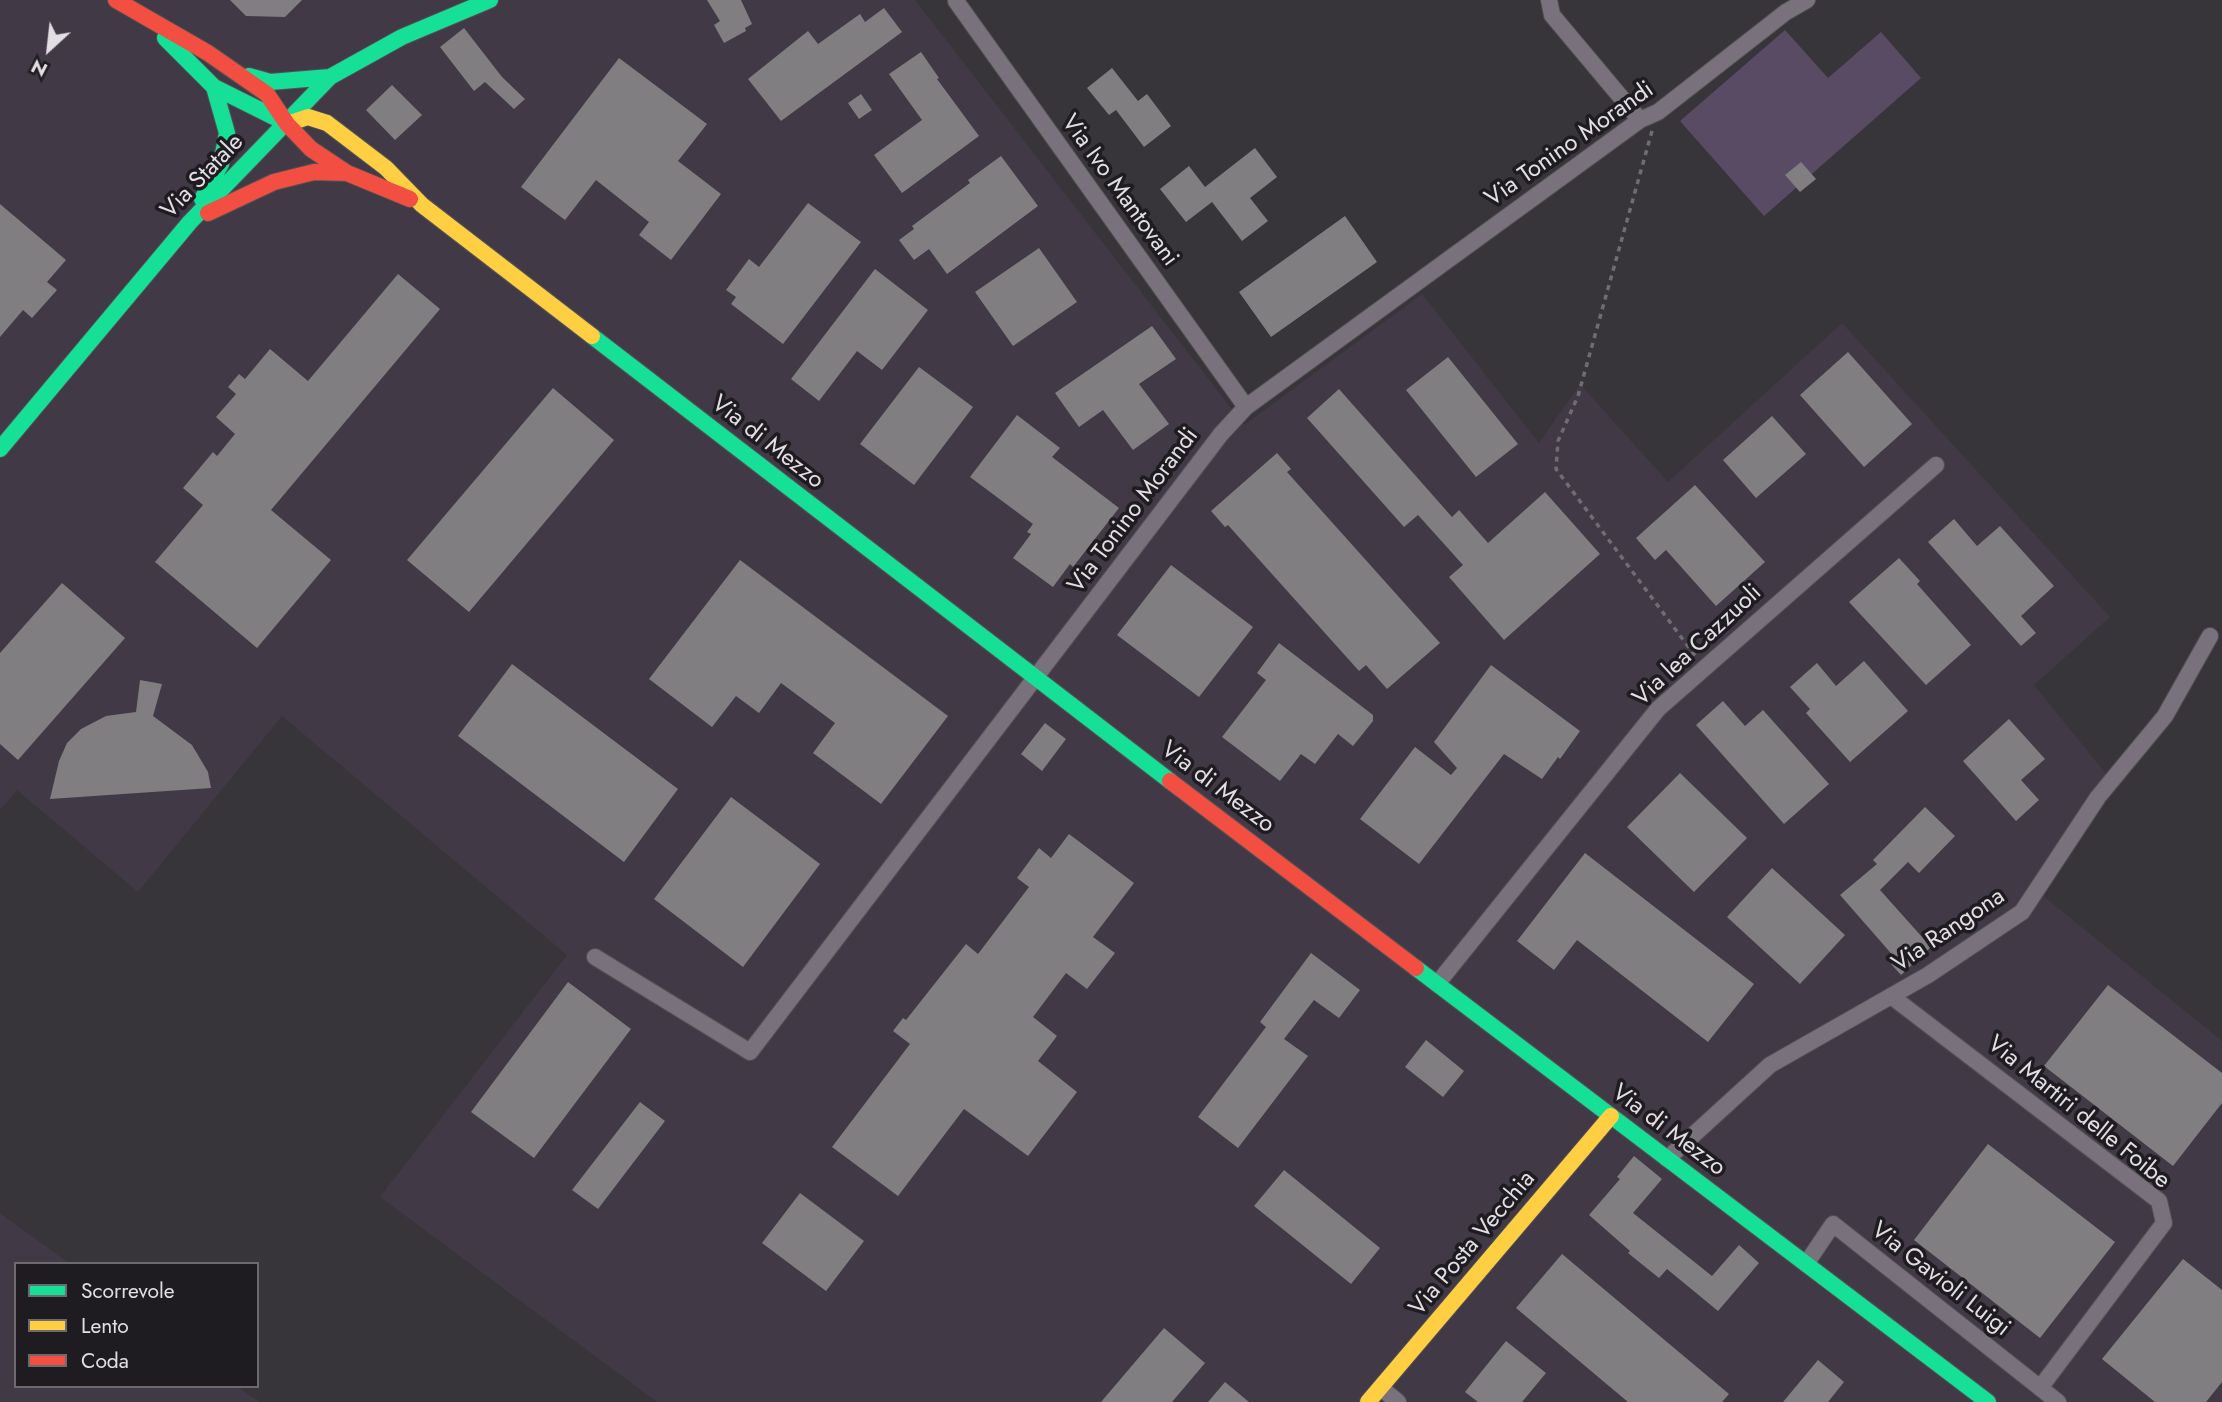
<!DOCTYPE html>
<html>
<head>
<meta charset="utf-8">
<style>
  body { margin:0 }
  #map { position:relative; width:2222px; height:1402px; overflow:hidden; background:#38353a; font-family:Jost,sans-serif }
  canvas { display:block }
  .legend { position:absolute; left:14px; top:1262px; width:245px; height:126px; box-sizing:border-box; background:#1e1c20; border:2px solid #6c6a6e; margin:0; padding:9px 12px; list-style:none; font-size:21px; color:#e1dfe4 }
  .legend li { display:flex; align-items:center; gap:14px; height:35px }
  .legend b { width:35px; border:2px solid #6c6a6e }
  .north { position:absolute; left:14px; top:14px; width:70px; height:70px; -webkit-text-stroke:5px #1e1c20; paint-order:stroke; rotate:207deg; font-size:19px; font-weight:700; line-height:28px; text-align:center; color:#e1dfe4 }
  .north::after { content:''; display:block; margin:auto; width:24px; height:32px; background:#e1dfe4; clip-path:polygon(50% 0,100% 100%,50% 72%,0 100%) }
</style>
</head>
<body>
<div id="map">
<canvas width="2222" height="1402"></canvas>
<ul class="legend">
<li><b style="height:9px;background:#16e098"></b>Scorrevole</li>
<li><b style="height:9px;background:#ffcf43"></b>Lento</li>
<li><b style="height:9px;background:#f24e42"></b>Coda</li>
</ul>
<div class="north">N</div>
</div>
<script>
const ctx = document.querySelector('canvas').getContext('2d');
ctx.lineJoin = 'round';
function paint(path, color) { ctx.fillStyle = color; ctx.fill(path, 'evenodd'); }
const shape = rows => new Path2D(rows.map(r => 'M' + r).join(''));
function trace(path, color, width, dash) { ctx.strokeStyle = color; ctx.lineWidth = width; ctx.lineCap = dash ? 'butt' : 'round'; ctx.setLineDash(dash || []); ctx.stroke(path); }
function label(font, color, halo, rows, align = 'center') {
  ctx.font = font + ' Jost,sans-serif'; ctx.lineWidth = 7; ctx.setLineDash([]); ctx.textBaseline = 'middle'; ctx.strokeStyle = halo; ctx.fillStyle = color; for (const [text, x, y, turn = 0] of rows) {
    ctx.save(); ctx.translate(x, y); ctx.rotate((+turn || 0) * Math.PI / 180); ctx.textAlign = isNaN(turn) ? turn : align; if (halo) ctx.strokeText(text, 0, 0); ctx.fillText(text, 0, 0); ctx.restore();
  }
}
const built = shape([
  [0,0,915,0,1244,425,1422,294,1539,443,1580,384,1668,482,1842,323,2110,617,2034,685,2116,786,2037,891,2222,1041,2222,1402,657,1402,380,1197,567,955,282,716,138,892,17,790,0,810],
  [0,1213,70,1264,16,1264,16,1386,237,1386,259,1402,0,1402]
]);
const green = shape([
  [1785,30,1828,78,1881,32,1921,78,1764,216,1680,121]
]);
const building = shape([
  [230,0,302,0,285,17,246,16],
  [707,0,741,0,752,24,745,28,746,31,724,43,714,25,720,21],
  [884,8,902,32,781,121,748,79,808,31,818,44,860,14,865,22],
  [464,28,502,77,525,99,514,109,485,82,474,91,440,47],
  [921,52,939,78,937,79,979,136,902,193,874,155,922,120,889,74],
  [619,58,707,124,678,161,721,194,671,260,639,235,649,222,596,180,565,220,521,187],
  [1112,68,1138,101,1147,94,1171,126,1144,147,1116,110,1109,115,1087,88],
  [392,85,422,115,395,140,366,110],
  [861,94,872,110,859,119,848,103],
  [1255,148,1277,177,1250,198,1268,221,1242,241,1212,202,1186,222,1160,189,1189,166,1205,187],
  [1001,156,1038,206,947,274,929,249,914,260,899,240,914,229,912,226,970,183,968,180],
  [1801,162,1816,179,1800,192,1785,175],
  [808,203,861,242,783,344,731,304,736,297,726,290,749,259,759,267],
  [0,204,66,260,47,282,57,290,32,318,23,310,0,337],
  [1345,216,1377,262,1271,337,1239,292],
  [1039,248,1077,302,1013,346,975,292],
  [875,269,928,310,882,370,857,351,819,401,791,379],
  [398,274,440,309,271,510,331,560,257,648,155,562,203,505,183,488,213,452,217,456,235,434,216,417,236,394,228,387,239,374,245,379,270,349,308,381],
  [1152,326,1176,359,1139,384,1169,424,1133,450,1103,410,1079,427,1055,393],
  [1848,352,1912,424,1864,467,1800,395],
  [1448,357,1518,444,1476,477,1406,390],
  [919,367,973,407,914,485,860,444],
  [553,388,614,440,469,612,407,560],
  [1339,389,1452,517,1459,510,1488,543,1545,492,1600,554,1504,640,1449,577,1463,565,1418,515,1404,527,1307,418],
  [1017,415,1060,448,1052,457,1119,508,1073,567,1070,564,1053,587,1013,558,1031,534,1027,532,1033,524,970,477],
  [1772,416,1806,454,1756,498,1723,460],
  [1277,453,1291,469,1287,472,1440,643,1387,689,1366,665,1359,671,1228,525,1225,527,1211,511],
  [1695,485,1765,562,1716,606,1666,550,1655,560,1636,538],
  [1954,519,1977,546,2000,526,2054,586,2021,616,2036,633,2021,646,1928,542],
  [1899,558,1920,581,1917,584,1971,645,1926,685,1849,602],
  [740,560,948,716,881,804,813,753,835,723,781,683,759,713,736,696,712,727,649,679],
  [1171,565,1253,627,1199,697,1117,635],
  [62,583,125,638,18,760,0,744,0,653],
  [1279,643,1373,715,1373,721,1353,746,1338,734,1315,764,1301,754,1280,781,1222,737,1266,680,1257,673],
  [1864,661,1908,711,1850,762,1806,713,1810,709,1790,687,1817,663,1836,686],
  [512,664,678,789,624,862,458,736],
  [1491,665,1580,731,1560,759,1558,757,1542,779,1504,754,1419,864,1360,819,1415,747,1451,775,1457,768,1434,742],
  [140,680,162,684,153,716,192,745,208,772,211,788,50,799,59,761,67,743,81,729,106,716,136,712],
  [1723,701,1745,726,1763,710,1829,784,1784,824,1696,725],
  [2009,719,2045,759,2021,780,2039,800,2016,821,1963,761],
  [1045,723,1066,739,1042,771,1021,754],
  [1680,773,1747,838,1694,892,1627,827],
  [731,797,820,864,743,967,654,899],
  [1925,807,1955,836,1919,873,1908,862,1880,890,1931,947,1901,975,1891,964,1896,959,1840,895,1877,864,1873,860],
  [1069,834,1134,883,1093,937,1115,953,1087,989,1066,973,1033,1017,1057,1036,1038,1061,1077,1092,1028,1156,964,1109,898,1196,832,1147,910,1044,893,1031,903,1018,906,1020,966,944,978,954,1029,887,1017,878,1039,848,1051,858],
  [1585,853,1754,984,1708,1042,1577,940,1554,970,1517,941],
  [1772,868,1845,935,1800,984,1727,917],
  [1311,953,1360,990,1339,1018,1314,1000,1284,1039,1308,1056,1238,1148,1198,1117,1266,1027,1260,1022],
  [568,982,631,1029,534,1158,471,1112],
  [2108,985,2222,1073,2222,1103,2173,1166,2044,1066],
  [1426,1040,1464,1071,1443,1097,1405,1067],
  [640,1102,665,1121,598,1209,572,1190],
  [1988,1144,2115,1242,2040,1338,1914,1240],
  [1634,1156,1662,1179,1633,1213,1712,1276,1739,1245,1759,1263,1718,1311,1667,1269,1659,1278,1628,1253,1630,1251,1589,1215,1620,1179,1617,1177],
  [1284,1170,1380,1248,1351,1284,1254,1206],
  [800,1193,864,1241,826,1291,762,1243],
  [1562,1254,1729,1394,1722,1402,1628,1402,1516,1308],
  [2183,1259,2222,1290,2222,1382,2206,1402,2155,1402,2102,1359],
  [1164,1328,1205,1363,1172,1402,1101,1402],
  [1506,1341,1546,1373,1522,1402,1478,1402,1465,1392],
  [1818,1360,1844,1382,1828,1402,1783,1402],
  [1225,1382,1249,1402,1208,1402]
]);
const path = shape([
  [1652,131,1578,396,1558,441,1556,469,1696,657]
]);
const street = shape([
  [1549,0,1552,15,1640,120],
  [956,1,1246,407],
  [595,957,750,1052,1221,434,1246,407,1640,120,1658,112,1786,12,1807,0],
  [1437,984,1658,709,1936,465],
  [1891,996,2159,1201,2164,1223,2040,1388],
  [1667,1159,1770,1065,1928,975,2022,912,2098,797,2165,716,2210,636],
  [1806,1264,1833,1224,2058,1402],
  [1381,1388,1398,1402]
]);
const fast = shape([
  [165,38,214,87,284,122],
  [249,76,270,82,330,77],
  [202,199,221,164,227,133,214,87],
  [592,336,1170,781],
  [0,449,190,222,330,77,402,37,490,0],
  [1416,968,1988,1402]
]);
const slow = shape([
  [287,124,308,117,327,123,386,168,422,205,592,336],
  [1368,1402,1611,1116]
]);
const jam = shape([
  [116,0,208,53,267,94,287,124,311,149,347,173,410,199],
  [208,213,274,182,314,172,347,173],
  [1170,781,1416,968]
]);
const streetNames = [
  ["Via Tonino Morandi",1570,145,-35],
  ["Via Statale",203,177,-46],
  ["Via Ivo Mantovani",1119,191,54],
  ["Via di Mezzo",767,443,38],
  ["Via Tonino Morandi",1134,511,-53],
  ["Via lea Cazzuoli",1698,646,-43],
  ["Via di Mezzo",1217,788,37],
  ["Via Rangona",1949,931,-34],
  ["Via Martiri delle Foibe",2078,1113,39],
  ["Via di Mezzo",1668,1131,37],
  ["Via Posta Vecchia",1473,1244,-50],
  ["Via Gavioli Luigi",1940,1280,38]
];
paint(built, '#413945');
paint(green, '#5a4b65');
paint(building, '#817e82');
trace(street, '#535154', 18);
trace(fast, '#535154', 18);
trace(slow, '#535154', 18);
trace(jam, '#535154', 18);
trace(path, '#716c74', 3.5, [5, 5]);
trace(street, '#79727d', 16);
trace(fast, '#16e098', 16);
trace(slow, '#ffcf43', 16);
trace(jam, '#f24e42', 16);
label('24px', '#e1dfe4', '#1e1c20', streetNames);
</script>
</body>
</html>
